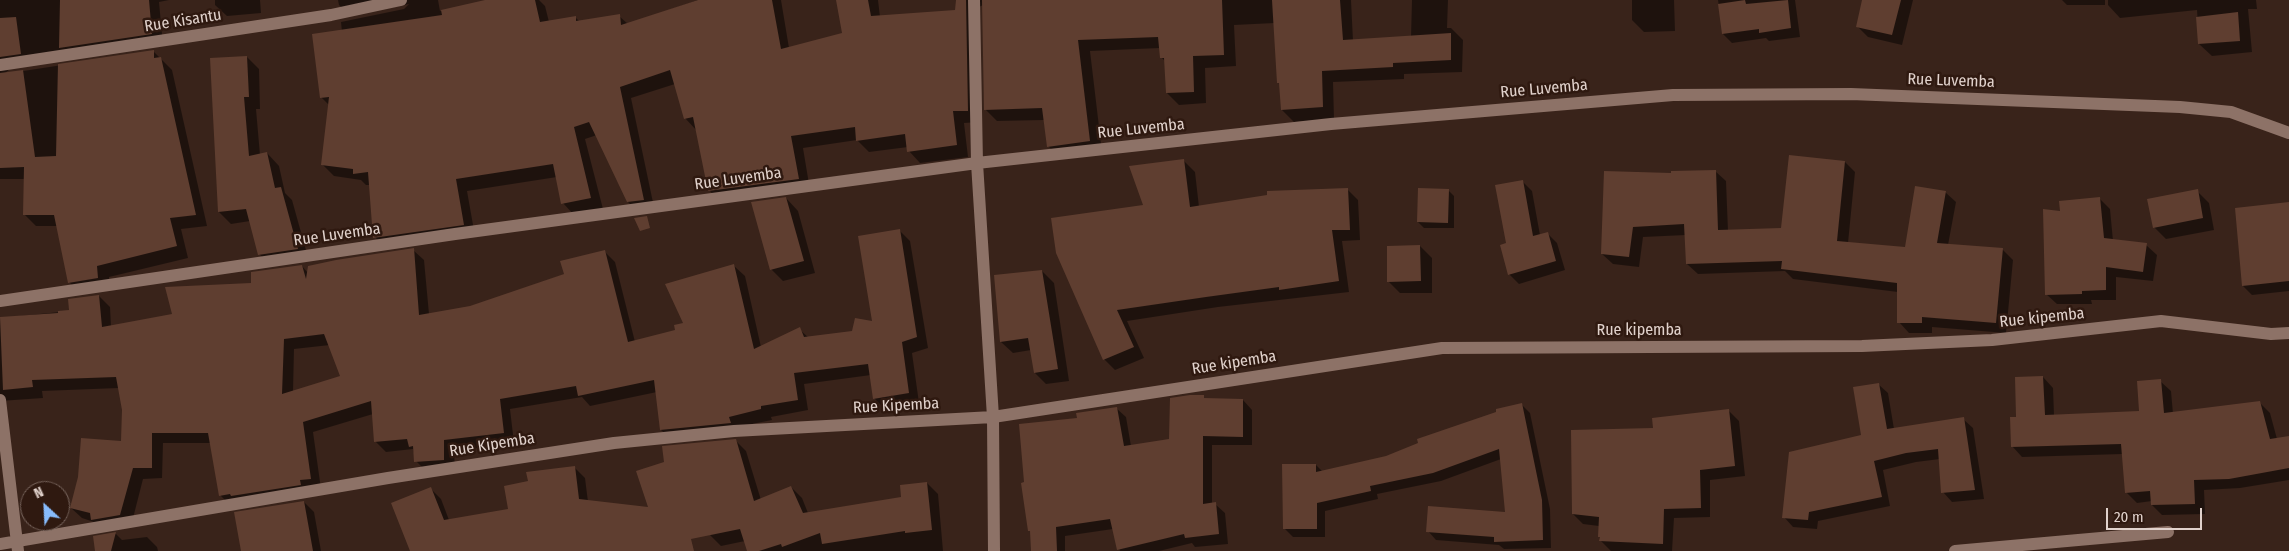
<!DOCTYPE html>
<html>
<head>
<meta charset="utf-8">
<style>
  body { margin:0 }
  #map { position:relative; width:2289px; height:551px; overflow:hidden; background:#39231a; font-family:"Fira Sans Condensed",sans-serif }
  canvas { display:block }
  .north { position:absolute; left:20px; top:481px; width:50px; height:50px; box-sizing:border-box; background:#2f1910; border:1px solid #76635b; border-radius:50%; rotate:335deg; font-size:14px; font-weight:700; line-height:20px; text-align:center; color:#e1d2cc }
  .north::after { content:''; display:block; margin:auto; width:18px; height:22px; background:#87bbfc; clip-path:polygon(50% 0,100% 100%,50% 72%,0 100%) }
  .scale { position:absolute; left:2106px; top:508px; width:96px; height:22px; box-sizing:border-box; border:2px solid #e1d2cc; border-top:0; padding-left:6px; font-size:15px; line-height:18px; white-space:nowrap; color:#e1d2cc; -webkit-text-stroke:4px #2f1910; paint-order:stroke }
</style>
</head>
<body>
<div id="map">
<canvas width="2289" height="551"></canvas>
<div class="north">N</div>
<div class="scale">20 m</div>
</div>
<script>
const ctx = document.querySelector('canvas').getContext('2d');
ctx.lineJoin = 'round';
function paint(path, color) { ctx.fillStyle = color; ctx.fill(path, 'evenodd'); }
const shape = rows => new Path2D(rows.map(r => 'M' + r).join(''));
function trace(path, color, width, dash) { ctx.strokeStyle = color; ctx.lineWidth = width; ctx.lineCap = dash ? 'butt' : 'round'; ctx.setLineDash(dash || []); ctx.stroke(path); }
function label(font, color, halo, rows, align = 'center') {
  ctx.font = font + ' "Fira Sans Condensed",sans-serif'; ctx.lineWidth = 5; ctx.setLineDash([]); ctx.textBaseline = 'middle'; ctx.strokeStyle = halo; ctx.fillStyle = color; for (const [text, x, y, turn = 0] of rows) {
    ctx.save(); ctx.translate(x, y); ctx.rotate((+turn || 0) * Math.PI / 180); ctx.textAlign = isNaN(turn) ? turn : align; if (halo) ctx.strokeText(text, 0, 0); ctx.fillText(text, 0, 0); ctx.restore();
  }
}
const shadow = shape([
  [0,0,169,0,159,2,163,45,11,68,4,74,153,51,172,70,207,226,181,229,188,258,109,277,110,290,81,294,69,282,58,226,36,226,24,214,25,179,0,179],
  [215,0,260,0,261,13,227,16,215,5],
  [338,0,438,0,440,11,474,4,506,0,539,0,545,6,549,22,575,17,580,22,619,16,628,24,698,0,781,0,789,48,843,34,838,0,878,0,880,17,957,11,957,0,1351,0,1353,41,1411,37,1412,0,1448,0,1447,28,1451,28,1463,40,1462,72,1404,74,1404,79,1333,82,1334,119,1294,122,1282,110,1280,85,1278,82,1275,23,1234,25,1236,66,1205,68,1206,103,1179,105,1167,93,1166,62,1161,57,1160,48,1090,51,1102,152,1060,158,1048,146,1044,120,997,121,985,109,983,5,979,7,979,122,964,123,968,157,920,163,909,151,908,147,869,152,857,140,803,148,810,190,721,203,710,191,697,131,685,118,675,84,631,98,655,212,640,214,628,202,597,135,585,139,603,209,574,215,563,203,557,177,467,191,475,236,386,249,375,237,371,185,366,185,361,180,334,176,322,164,330,106,321,97,342,32,341,22,404,9,409,4,351,16,339,5],
  [1632,0,1674,0,1675,31,1644,32,1632,20],
  [1718,0,1795,0,1800,37,1769,41,1766,38,1732,43,1723,34],
  [1864,0,1913,0,1902,45,1868,37,1857,26],
  [2062,0,2105,0,2105,5,2067,5],
  [2108,0,2256,0,2257,9,2248,9,2252,52,2212,56,2199,44,2197,10,2120,18,2108,5],
  [247,57,259,69,260,109,256,109,260,155,267,153,279,166,285,193,292,200,309,261,272,266,259,254,250,221,231,224,219,212],
  [1184,161,1195,172,1199,207,1347,189,1358,200,1360,240,1342,241,1349,292,1218,307,1127,321,1144,358,1115,370,1104,359,1057,252,1144,206],
  [1845,162,1855,172,1848,243,1906,249,1945,192,1956,202,1948,245,2003,250,2013,260,2006,333,1932,327,1932,333,1909,333,1899,322,1898,292,1793,279,1785,271,1698,274,1687,264,1686,235,1643,237,1639,267,1613,264,1602,254,1672,175,1715,171,1726,181,1728,231,1782,230],
  [1522,181,1532,191,1540,235,1547,233,1557,243,1565,270,1519,284,1509,274,1507,244],
  [1448,190,1454,196,1454,228,1424,228,1418,222],
  [2197,191,2209,203,2214,230,2166,239,2154,227],
  [786,198,798,211,815,273,783,281,771,269],
  [2100,199,2110,209,2113,241,2146,245,2157,255,2153,281,2116,277,2116,300,2091,300,2092,304,2057,304,2046,294,2061,212],
  [2289,203,2289,291,2252,295,2243,286],
  [899,230,910,241,928,348,912,353,919,403,885,409,874,398,871,375,804,384,808,410,771,417,772,420,672,440,661,430,657,392,590,406,582,397,510,409,514,443,454,451,455,470,427,472,416,461,413,449,386,452,375,441,373,414,313,432,321,489,231,506,221,496,211,443,163,443,162,478,143,479,131,526,103,530,94,522,82,518,71,508,122,442,123,410,119,388,42,391,43,398,0,401,0,318,70,311,99,296,110,307,111,326,174,315,302,266,308,273,413,250,424,260,429,314,471,307,565,274,604,251,615,262,635,342,677,331,685,324,734,266,745,276,761,347,799,329,809,338,853,333,874,322],
  [330,345,342,377,293,392,294,349],
  [1420,246,1432,258,1432,293,1400,293,1388,281],
  [1042,271,1054,283,1069,381,1046,384,1035,373,1031,350,1013,353,1001,342],
  [2043,377,2053,388,2054,415,2141,413,2160,381,2171,391,2173,414,2259,402,2270,413,2277,439,2289,437,2289,480,2240,488,2204,490,2205,514,2162,515,2152,505,2152,501,2137,503,2126,492,2123,454,2022,457,2012,446,2017,418],
  [1878,384,1888,393,1894,429,1963,419,1973,428,1984,499,1952,502,1943,492,1940,459,1916,462,1883,470,1890,506,1818,521,1817,529,1793,527,1784,517,1863,436],
  [1203,397,1206,400,1243,400,1252,410,1252,445,1212,445,1212,504,1215,504,1225,513,1228,544,1195,547,1192,543,1159,551,1120,551,1113,529,1065,536,1065,551,1032,551,1032,533,1029,530,1078,419,1116,408,1126,417,1131,446,1170,440],
  [1521,404,1530,413,1550,509,1551,548,1504,549,1499,545,1436,540,1428,531,1506,513,1501,459,1441,481,1377,494,1378,499,1325,511,1325,537,1293,537,1285,529,1316,465,1323,472,1386,458],
  [1729,411,1739,421,1745,476,1710,480,1710,517,1674,518,1672,551,1611,551,1601,541,1599,526,1583,524,1573,514,1655,429],
  [735,440,746,451,761,500,791,487,802,498,808,513,902,498,927,483,938,494,943,551,748,551,745,541,721,546,710,535,690,477,686,551,411,551,431,489,441,499,449,520,509,510,529,482,574,467,585,478,588,502,650,508],
  [304,502,314,512,321,551,243,551],
  [116,534,122,540,147,537,157,547,158,551,96,551,94,537]
]);
const building = shape([
  [60,0,149,0,152,34,59,48],
  [485,0,535,0,540,22,576,16,576,21,620,14,621,25,698,0,772,0,781,49,842,33,836,0,868,0,871,16,955,10,956,0,966,0,968,111,953,111,957,145,907,152,905,134,856,141,855,127,791,136,799,179,708,191,693,117,684,119,670,70,620,87,644,200,627,202,589,122,574,127,591,198,561,204,553,164,456,179,464,225,373,238,368,172,353,174,353,169,321,165,329,97,320,98,312,34,442,15,441,10],
  [982,0,1222,0,1224,55,1193,56,1194,92,1166,93,1164,58,1160,58,1158,37,1078,40,1090,141,1047,147,1042,108,984,110],
  [1272,0,1340,0,1343,40,1451,33,1451,60,1393,63,1393,67,1322,71,1323,107,1281,110,1279,83,1277,83],
  [1745,0,1746,4,1788,0,1791,28,1759,33,1759,29,1722,34,1718,4],
  [1862,0,1901,0,1892,35,1856,27],
  [2238,12,2240,41,2198,44,2196,17],
  [16,17,21,54,0,57,0,18],
  [154,50,154,58,161,57,196,215,170,218,177,246,97,266,98,278,68,283,54,215,23,215,24,167,0,168,0,73,23,70,35,157,56,156,58,64],
  [247,56,249,97,244,97,249,156,267,152,275,188,281,187,298,249,258,255,246,209,218,212,210,58],
  [1789,155,1845,161,1837,241,1905,247,1915,186,1946,191,1937,243,2003,248,1996,323,1922,317,1922,323,1897,323,1897,283,1781,269,1782,261,1686,264,1684,224,1633,227,1629,257,1601,254,1604,171,1671,173,1671,171,1716,170,1718,230,1781,228],
  [1184,159,1190,207,1267,195,1267,191,1348,188,1350,230,1332,230,1339,281,1279,290,1279,287,1206,297,1117,310,1134,347,1103,360,1056,253,1051,218,1143,205,1129,166],
  [1523,180,1533,236,1548,232,1556,261,1508,275,1500,245,1506,243,1495,185],
  [1418,188,1449,189,1448,223,1417,222],
  [2198,189,2203,218,2153,228,2147,199],
  [786,197,804,261,770,270,751,202],
  [2100,197,2104,238,2147,243,2143,272,2106,267,2106,290,2082,291,2082,294,2045,295,2043,209,2060,211,2059,201],
  [2289,202,2289,281,2242,286,2235,208],
  [647,216,650,228,640,231,634,218],
  [900,229,917,337,902,342,909,393,873,399,868,364,794,373,798,400,761,406,761,409,729,417,731,423,660,430,654,380,578,396,576,386,500,399,504,433,444,440,444,460,414,462,413,446,409,447,407,439,374,442,371,401,303,422,311,479,300,480,301,485,231,496,230,494,219,496,208,433,152,433,152,468,133,468,120,515,91,520,90,513,70,508,78,477,81,438,121,441,122,410,116,377,32,380,33,387,3,390,0,317,58,313,58,311,69,310,68,299,99,295,102,327,172,314,165,287,251,283,251,272,302,265,306,279,308,266,336,260,414,248,419,315,470,306,564,274,560,261,605,250,628,342,675,330,674,325,683,323,665,284,734,264,754,349,800,327,804,337,852,331,855,318,872,321,858,236],
  [324,334,340,376,282,394,284,339],
  [1420,245,1421,281,1387,282,1387,246],
  [1042,270,1058,369,1034,373,1028,338,1000,342,994,275],
  [2043,376,2045,415,2139,411,2137,381,2161,379,2164,413,2260,401,2270,439,2289,436,2289,468,2229,479,2194,480,2195,504,2151,505,2150,491,2125,493,2121,444,2011,447,2010,417,2016,417,2015,377],
  [1879,383,1887,429,1964,417,1975,490,1941,493,1938,449,1906,453,1874,461,1882,497,1809,512,1808,520,1782,518,1789,452,1861,435,1853,387],
  [1190,395,1204,395,1204,398,1243,399,1243,437,1203,436,1203,504,1216,502,1219,534,1185,538,1184,534,1117,550,1110,519,1056,527,1057,551,1031,551,1030,531,1028,531,1021,483,1024,482,1019,424,1077,418,1076,413,1117,407,1124,446,1169,439,1170,398],
  [1522,403,1542,500,1543,540,1494,542,1494,537,1426,532,1428,506,1505,512,1499,449,1433,473,1370,486,1371,491,1317,503,1317,529,1283,529,1282,464,1316,464,1316,472,1386,456,1418,443,1417,439,1496,412,1496,409],
  [1729,409,1735,466,1700,470,1701,508,1664,509,1663,544,1599,541,1600,537,1598,537,1599,517,1572,514,1571,430,1653,428,1652,418],
  [736,439,754,501,791,486,803,513,901,497,900,485,927,482,932,530,905,533,905,531,822,544,820,533,782,547,781,544,759,551,747,551,740,529,691,539,694,551,410,551,391,503,431,487,444,520,508,509,504,486,528,481,526,472,575,466,579,499,648,507,636,471,664,462,662,446],
  [304,501,313,551,241,551,234,512],
  [116,532,111,551,95,551,93,536]
]);
const minor = shape([
  [974,0,977,163,993,417,994,551],
  [0,65,331,15,401,0],
  [0,301,455,234,977,163,1331,124,1673,95,1851,94,2180,107,2231,112,2289,133],
  [0,400,18,551],
  [0,544,388,478,614,443,734,431,993,417,1442,348,1862,346,1992,340,2161,321,2271,334,2289,333],
  [1955,551,2168,532]
]);
const streetNames = [
  ["Rue Kisantu",183,21,-9],
  ["Rue Luvemba",1951,81,2],
  ["Rue Luvemba",1544,89,-5],
  ["Rue Luvemba",1141,129,-6],
  ["Rue Luvemba",738,179,-8],
  ["Rue Luvemba",337,235,-8],
  ["Rue kipemba",2042,318,-6],
  ["Rue kipemba",1639,331],
  ["Rue kipemba",1234,363,-9],
  ["Rue Kipemba",896,406,-3],
  ["Rue Kipemba",492,445,-9]
];
paint(shadow, '#0007');
paint(building, '#5f3e30');
trace(minor, '#8d7267', 12);
label('16px', '#e1d2cc', '#2f1910', streetNames);
</script>
</body>
</html>
